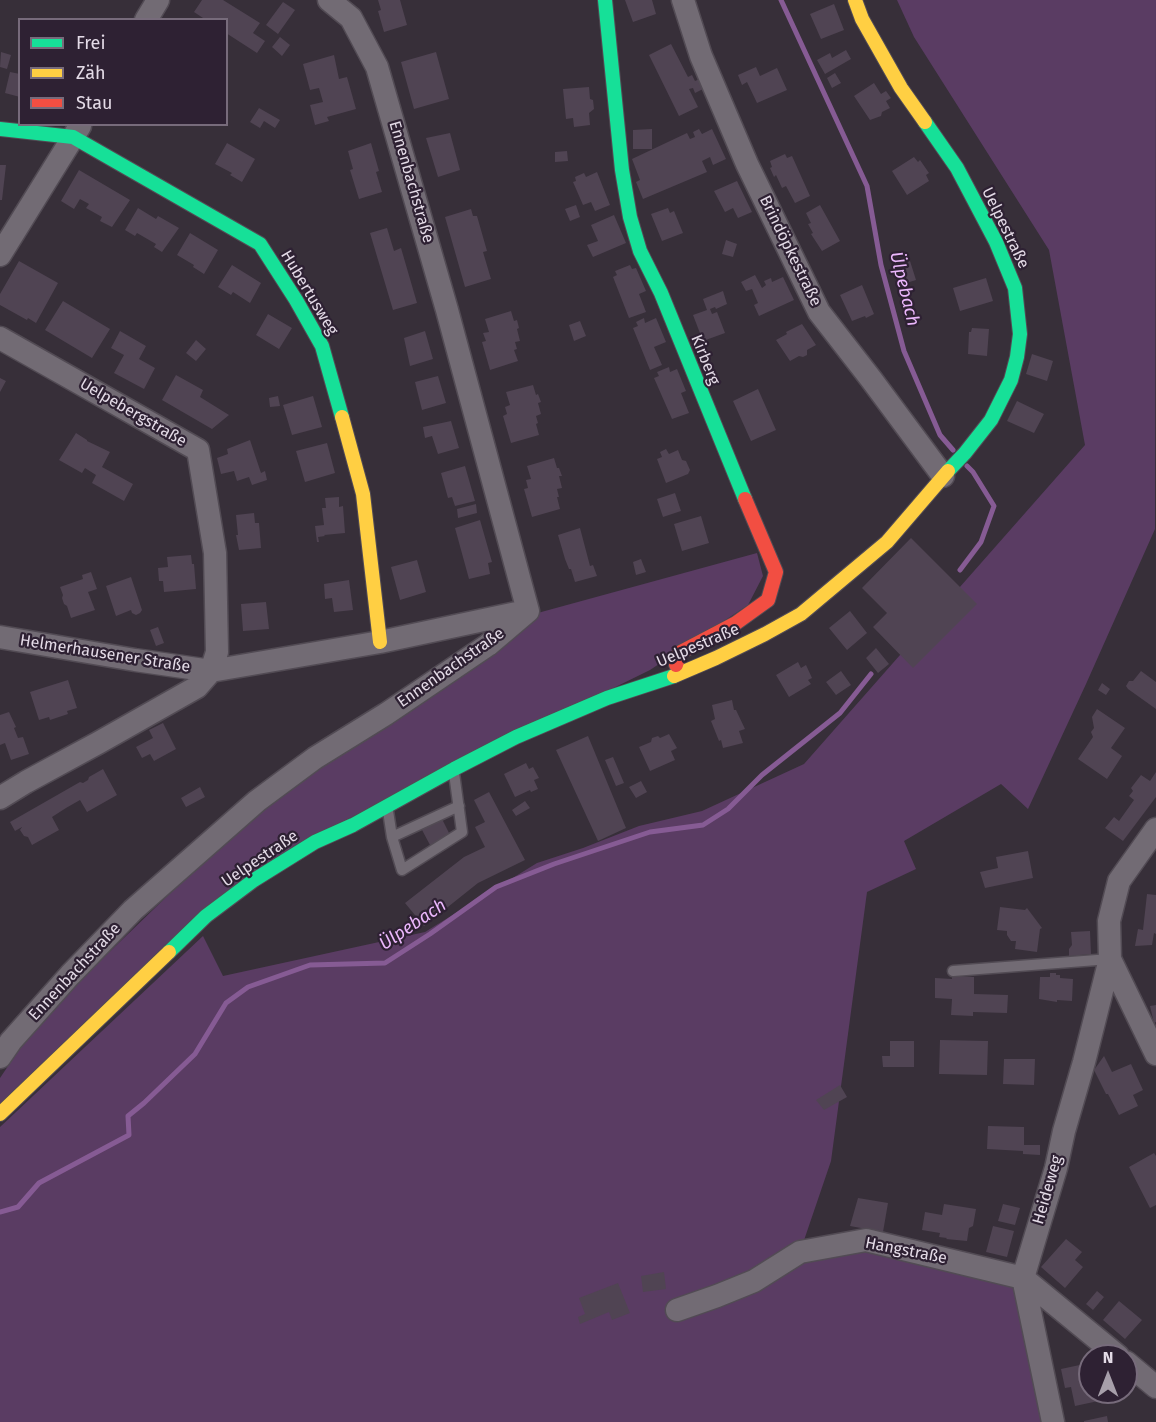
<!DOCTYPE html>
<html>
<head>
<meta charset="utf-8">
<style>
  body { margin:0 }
  #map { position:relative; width:1156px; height:1422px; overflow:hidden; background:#372f39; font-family:"Fira Sans",sans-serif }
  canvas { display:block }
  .legend { position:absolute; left:18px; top:18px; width:210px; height:108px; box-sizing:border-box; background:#2e2133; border:2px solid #776b7b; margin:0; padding:8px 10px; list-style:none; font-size:18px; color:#e4dbe7 }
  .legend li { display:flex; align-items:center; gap:12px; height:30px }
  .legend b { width:30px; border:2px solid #776b7b }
  .north { position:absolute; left:1078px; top:1344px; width:60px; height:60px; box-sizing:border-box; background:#2e2133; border:2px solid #776b7b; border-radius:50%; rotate:0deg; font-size:16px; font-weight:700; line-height:24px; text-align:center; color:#e4dbe7 }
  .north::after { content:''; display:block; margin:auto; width:21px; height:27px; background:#a79faa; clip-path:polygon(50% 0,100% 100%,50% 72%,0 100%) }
</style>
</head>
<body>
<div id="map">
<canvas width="1156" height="1422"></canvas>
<ul class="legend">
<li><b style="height:8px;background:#16e098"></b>Frei</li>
<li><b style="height:8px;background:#ffcf43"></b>Zäh</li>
<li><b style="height:8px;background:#f24e42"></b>Stau</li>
</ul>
<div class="north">N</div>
</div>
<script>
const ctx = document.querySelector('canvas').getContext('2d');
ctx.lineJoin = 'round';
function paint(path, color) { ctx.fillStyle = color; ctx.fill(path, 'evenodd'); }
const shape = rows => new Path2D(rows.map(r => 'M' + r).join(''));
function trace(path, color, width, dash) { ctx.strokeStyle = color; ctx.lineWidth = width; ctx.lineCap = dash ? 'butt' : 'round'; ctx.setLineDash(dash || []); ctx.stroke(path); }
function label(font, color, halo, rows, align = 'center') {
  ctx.font = font + ' "Fira Sans",sans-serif'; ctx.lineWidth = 4.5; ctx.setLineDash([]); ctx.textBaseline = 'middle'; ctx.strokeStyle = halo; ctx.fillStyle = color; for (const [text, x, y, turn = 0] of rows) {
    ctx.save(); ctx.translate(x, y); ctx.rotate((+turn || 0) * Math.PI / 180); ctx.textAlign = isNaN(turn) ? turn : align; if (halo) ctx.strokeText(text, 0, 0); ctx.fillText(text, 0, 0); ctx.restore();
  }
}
const green = shape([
  [897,0,1156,0,1155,529,1086,684,1028,809,1001,784,904,841,916,869,867,892,831,1161,800,1252,866,1240,1023,1278,1053,1422,0,1422,0,1127,203,936,223,976,425,932,537,863,583,848,639,826,702,811,804,764,1085,445,1049,250,914,37],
  [757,553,763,576,748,605,650,670,299,843,0,1104,0,1078,39,1020,248,818,349,749,534,614]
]);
const stream = shape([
  [781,0,867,186,881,265,904,351,940,435,953,450],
  [960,570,981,542,994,506,973,472,967,466],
  [0,1212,18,1207,39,1183,129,1135,128,1116,144,1103,195,1054,226,1003,248,987,310,965,385,963,430,934,496,887,554,864,650,832,703,825,728,809,762,775,840,713,871,674]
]);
const building = shape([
  [202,0,223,0,260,23,253,33,265,41,257,53,226,33,226,20,206,20,194,12],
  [378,0,400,0,407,25,384,32,378,11,381,10],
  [625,0,652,0,656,14,633,22],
  [283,2,295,10,278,34,266,25],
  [834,4,844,30,821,39,810,14],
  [280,37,290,45,282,56,272,47],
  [671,44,688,77,692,75,695,81,702,78,707,87,695,93,693,88,689,89,698,107,679,116,649,55],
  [846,50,851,59,825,74,817,60,830,53,832,58],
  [1,52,11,55,7,69,0,67],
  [436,52,449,99,414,109,401,62],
  [334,55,339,79,347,77,356,109,327,117,329,121,315,125,310,105,323,102,319,88,310,90,303,64],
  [756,67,760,76,777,68,787,90,757,103,747,82,742,85,738,75],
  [10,72,20,74,20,97,5,93],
  [835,73,841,83,832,88,827,78],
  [874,83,881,94,886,91,891,98,886,101,890,108,882,112,881,116,870,120,854,96],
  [589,87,590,99,593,100,594,109,589,113,590,125,574,127,573,118,566,119,563,89],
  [259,108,280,120,275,128,264,121,260,128,250,122],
  [652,129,652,149,633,149,633,130],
  [699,129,702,134,712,129,726,159,713,165,710,157,702,161,707,172,643,199,636,182,640,180,632,159,687,133,690,139,695,137,693,132],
  [450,133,460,170,438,177,426,138],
  [227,143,255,159,242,182,230,175,232,173,215,164],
  [371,143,379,171,376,172,382,192,359,199,350,170,353,169,348,151],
  [567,151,568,161,555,162,555,152],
  [785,154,787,158,792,156,810,196,795,203,786,186,782,188,776,175,774,177,770,168,772,167,770,161],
  [914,157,918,162,920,160,929,173,926,175,929,181,907,195,892,171],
  [0,165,6,165,2,200,0,200],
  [79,170,130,200,112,227,100,221,102,217,86,208,89,204,80,199,74,209,61,201],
  [597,172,610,205,595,211,591,202,583,205,573,182,576,181,575,177,584,173,586,177],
  [737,181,752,212,738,218,733,208,725,212,714,191],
  [576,205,580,217,570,221,565,209],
  [820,205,840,241,822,251,811,234,813,233,808,224,811,223,806,213],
  [138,208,156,219,158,216,179,228,162,252,154,247,156,244,137,233,135,236,125,230],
  [668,208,670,213,674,211,683,233,662,241,651,214],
  [471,209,473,216,477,216,487,251,483,252,491,279,465,287,445,217],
  [614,215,626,243,593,257,587,245,598,241,591,225],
  [387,228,394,251,401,248,417,303,393,310,370,233],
  [190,233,218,250,204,274,193,267,194,265,177,255],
  [726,240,737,244,733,257,722,254],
  [19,261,58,283,36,323,28,318,27,320,0,305,0,294],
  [910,261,916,280,900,285,894,266],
  [232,265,261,283,250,303,233,292,231,295,218,287],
  [630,265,632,269,636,268,646,291,639,294,646,312,629,318,613,277,617,275,615,271],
  [755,275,762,288,766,285,764,281,771,278,772,282,783,277,794,300,759,316,754,305,758,303,752,289,746,291,741,282],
  [986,278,993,301,960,311,953,288],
  [862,285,874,314,866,318,865,316,852,321,840,295],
  [723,291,727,304,716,309,715,307,710,309,712,314,717,312,725,333,703,341,693,315,707,310,703,299],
  [63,301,110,329,92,358,45,330],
  [511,311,514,321,517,320,519,328,517,329,520,341,515,342,517,349,514,350,518,361,490,370,482,342,486,341,483,333,489,332,485,319],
  [268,314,292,328,279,349,256,335],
  [644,318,645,323,656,318,666,342,654,347,662,365,650,370,633,328,638,326,636,322],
  [580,321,586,336,574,341,569,325],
  [802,324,816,345,807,350,807,355,803,357,799,356,790,361,776,340,787,334,786,332],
  [972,328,989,329,987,356,968,354,969,332,971,332],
  [120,331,146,346,139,359,155,368,144,389,114,373,124,355,111,348],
  [425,331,433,359,410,366,404,338],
  [196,340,206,349,196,361,186,353],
  [1032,354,1053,361,1047,381,1026,374],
  [669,367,670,372,677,369,686,391,681,393,689,413,672,419,654,378,659,376,657,372],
  [176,375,203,390,200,397,229,415,212,429,162,400],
  [438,376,446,403,422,410,415,382],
  [0,378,6,381,0,392],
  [533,385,536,395,538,394,541,402,538,403,541,414,536,416,538,423,536,424,539,435,511,443,503,416,507,414,505,407,510,405,506,392],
  [758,389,776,430,751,441,733,401],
  [278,396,280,406,270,407,269,398],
  [313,396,322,427,292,435,283,405],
  [1017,401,1044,414,1034,433,1007,421],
  [451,421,459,448,438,454,432,436,425,438,423,427],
  [76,433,87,440,87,441,110,452,102,467,133,484,124,501,92,483,96,475,85,468,82,473,59,460],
  [250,440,261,473,265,471,267,480,252,485,249,477,237,481,234,471,221,474,217,458,228,454,227,449],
  [327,443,335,473,305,482,296,451],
  [666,449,669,454,678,450,682,460,686,461,690,470,688,474,666,483,657,459,662,457,660,452],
  [554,458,557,468,559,468,562,476,559,476,562,488,557,489,559,497,557,497,560,509,532,517,524,489,528,488,526,480,531,479,527,466],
  [465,466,475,501,455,506,452,497,448,498,441,473],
  [675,493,681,511,663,517,657,499],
  [339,497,339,507,343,506,345,533,324,535,325,536,318,537,319,542,317,542,315,526,324,525,322,508,326,508,325,498],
  [476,504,477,513,458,518,457,509],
  [254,513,255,523,259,523,261,548,239,550,236,535,238,535,236,515],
  [701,516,709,543,682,551,674,524],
  [480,520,492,562,488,563,490,574,469,579,455,528],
  [580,528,590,566,593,565,597,576,575,582,571,569,569,569,565,559,558,535],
  [911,538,977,604,913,668,873,627,887,613,862,588],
  [191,555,192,564,194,564,196,589,164,592,163,581,159,581,158,568,168,567,167,557],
  [641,559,646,572,636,575,633,562],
  [417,560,426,592,400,600,391,567],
  [91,572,97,589,88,592,95,610,71,618,67,606,64,604,62,598,63,595,60,587,83,579,82,575],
  [131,577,142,610,140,613,136,615,132,613,131,610,116,616,106,586],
  [349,580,353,610,334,612,332,598,325,599,324,584],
  [266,602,269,629,243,631,241,604],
  [850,611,867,633,847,650,829,628],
  [158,627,164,643,156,646,150,630],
  [876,648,889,664,878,673,866,658],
  [798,662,801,668,806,665,812,678,808,680,811,684,789,697,776,675],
  [841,671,851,685,836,695,826,682],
  [1141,671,1156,682,1156,709,1128,689,1126,686,1129,681,1133,681],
  [68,680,77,708,67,711,68,714,50,720,49,717,39,720,30,692],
  [1102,683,1110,689,1106,695,1098,690],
  [732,700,734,710,736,710,745,729,739,731,743,743,723,748,721,740,719,741,711,721,715,719,712,705],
  [1097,709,1125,728,1111,748,1122,756,1107,779,1078,759,1093,737,1091,732,1094,728,1092,717],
  [9,712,16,727,14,728,18,738,23,737,29,754,11,760,5,743,0,745,0,715],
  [163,723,176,749,154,761,150,754,142,758,136,747,153,738,149,730],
  [669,734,677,748,671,751,675,760,650,771,639,747,651,742,652,738,658,736,660,738],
  [588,736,626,828,598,841,556,750],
  [613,757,624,783,616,786,605,760],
  [526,763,529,769,533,767,539,778,534,780,538,789,531,792,530,790,515,797,504,774],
  [103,769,117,795,87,812,80,800,66,808,52,817,59,830,32,845,28,837,24,836,20,830,22,827,15,831,10,822,80,782,83,783,88,780,89,777],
  [1156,772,1156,797,1123,841,1105,828,1114,817,1119,821,1134,800,1129,796,1133,791,1131,788,1141,775,1150,781],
  [641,781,647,792,636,798,629,787],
  [200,787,205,797,186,807,181,798],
  [489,792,525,860,478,883,424,926,405,903,464,857,485,847,475,827,485,822,474,800],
  [525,801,530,808,516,816,512,810],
  [441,817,450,835,430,845,421,828],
  [1028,851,1033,878,985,888,980,872,998,868,996,857],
  [1147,894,1156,895,1156,934,1154,933,1152,945,1135,946,1138,929,1143,930],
  [1000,907,1025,910,1027,908,1042,928,1040,929,1037,952,1015,949,1016,941,1011,941,1007,935,1007,931,997,930],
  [1090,931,1091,954,1069,956,1069,949,1072,945,1071,932],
  [1050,973,1056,973,1056,975,1060,975,1060,978,1073,979,1072,1001,1057,1000,1057,1002,1039,999,1040,977,1050,977],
  [952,976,974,977,974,994,1008,995,1007,1013,973,1012,973,1016,951,1015,952,999,935,998,935,978,952,979],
  [1156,1005,1156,1022,1154,1023,1150,1006],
  [940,1040,988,1041,987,1075,939,1074],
  [890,1041,914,1041,914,1067,883,1067,882,1056,890,1056],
  [1104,1056,1112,1072,1131,1064,1143,1090,1133,1095,1138,1106,1119,1115,1108,1094,1106,1094,1094,1070],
  [1004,1059,1035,1059,1034,1085,1003,1084],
  [840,1085,847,1097,824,1110,816,1100],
  [988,1126,1024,1127,1024,1145,1040,1145,1040,1155,1023,1154,1023,1151,987,1149],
  [1154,1153,1156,1156,1156,1205,1150,1208,1129,1167],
  [858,1198,888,1203,883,1232,850,1226],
  [944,1204,976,1209,973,1226,969,1228,967,1241,946,1239,947,1238,939,1237,940,1233,922,1230,925,1212,942,1215],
  [1003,1204,1020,1208,1015,1225,998,1221],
  [993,1226,1014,1231,1007,1257,986,1252],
  [1066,1239,1082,1252,1075,1260,1083,1267,1065,1288,1041,1267],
  [664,1272,666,1289,643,1292,641,1276],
  [618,1283,630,1313,612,1320,609,1312,580,1324,578,1317,585,1314,579,1298],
  [1097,1291,1104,1297,1093,1310,1086,1304],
  [1119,1301,1142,1320,1125,1339,1103,1320],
  [1089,1363,1090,1392,1102,1392,1103,1400,1075,1406,1071,1387,1065,1388,1061,1369],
  [1107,1416,1108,1422,1084,1422,1084,1421]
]);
const lane = shape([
  [388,811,392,837,402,870,462,832,454,773],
  [392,837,459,806],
  [953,971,1110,959]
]);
const street = shape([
  [329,0,351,18,377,67,447,310,528,611],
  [683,0,701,56,747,164,819,312,871,379,943,476],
  [146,20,158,0],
  [0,255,80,126],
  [0,338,198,450,215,553,217,652,211,671,197,687,98,743,26,782,0,798],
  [0,637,135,660,211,671,380,642,526,611],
  [1156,829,1119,881,1109,921,1110,959,1156,1054],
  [0,1057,11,1041,70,975,133,910,257,801,315,758,386,714,488,645,528,611],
  [677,1310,717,1296,754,1281,800,1252,866,1240,1023,1278,1118,1356],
  [1126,1362,1156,1387],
  [1053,1422,1023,1278,1056,1168,1064,1131,1084,1062,1110,959]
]);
const fast = shape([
  [605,0,622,170,630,217,640,251,661,293,745,499],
  [925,122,957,168,996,242,1015,288,1020,334,1017,357,1011,380,991,420,965,453,948,471],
  [0,129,73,137,260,244,296,300,322,346,342,417],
  [169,952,206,916,254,880,315,842,353,825,454,769,516,737,607,698,674,676]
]);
const slow = shape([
  [855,0,862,19,901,88,925,122],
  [342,417,363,494,380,642],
  [674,676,716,658,765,634,801,614,887,542,948,471],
  [0,1114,169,952]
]);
const jam = shape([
  [676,665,679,653,736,623,768,600,776,572,745,499]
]);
const streetNames = [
  ["Ennenbachstraße",411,182,74],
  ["Uelpestraße",1005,228,64],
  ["Brindöpkestraße",790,251,64],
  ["Hubertusweg",309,293,59],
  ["Kirberg",705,360,68],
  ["Uelpebergstraße",133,413,30],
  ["Uelpestraße",698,646,-23],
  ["Helmerhausener Straße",105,654,9],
  ["Ennenbachstraße",451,668,-35],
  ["Uelpestraße",260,859,-34],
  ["Ennenbachstraße",75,972,-47],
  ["Heideweg",1048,1190,-74],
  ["Hangstraße",906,1251,11]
];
const waterNames = [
  ["Ülpebach",904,289,76],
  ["Ülpebach",413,925,-34]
];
paint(green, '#5a3c63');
trace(stream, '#865b94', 5);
paint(building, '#504453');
trace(lane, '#524b54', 13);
trace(street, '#524b54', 25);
trace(fast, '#524b54', 16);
trace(slow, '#524b54', 16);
trace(jam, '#524b54', 16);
trace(lane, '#726b74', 10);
trace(street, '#726b74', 22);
trace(fast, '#16e098', 14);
trace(slow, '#ffcf43', 14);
trace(jam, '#f24e42', 14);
label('16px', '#e4dbe7', '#2e2133', streetNames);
label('italic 18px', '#ebb7fc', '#2e2133', waterNames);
</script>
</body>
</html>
